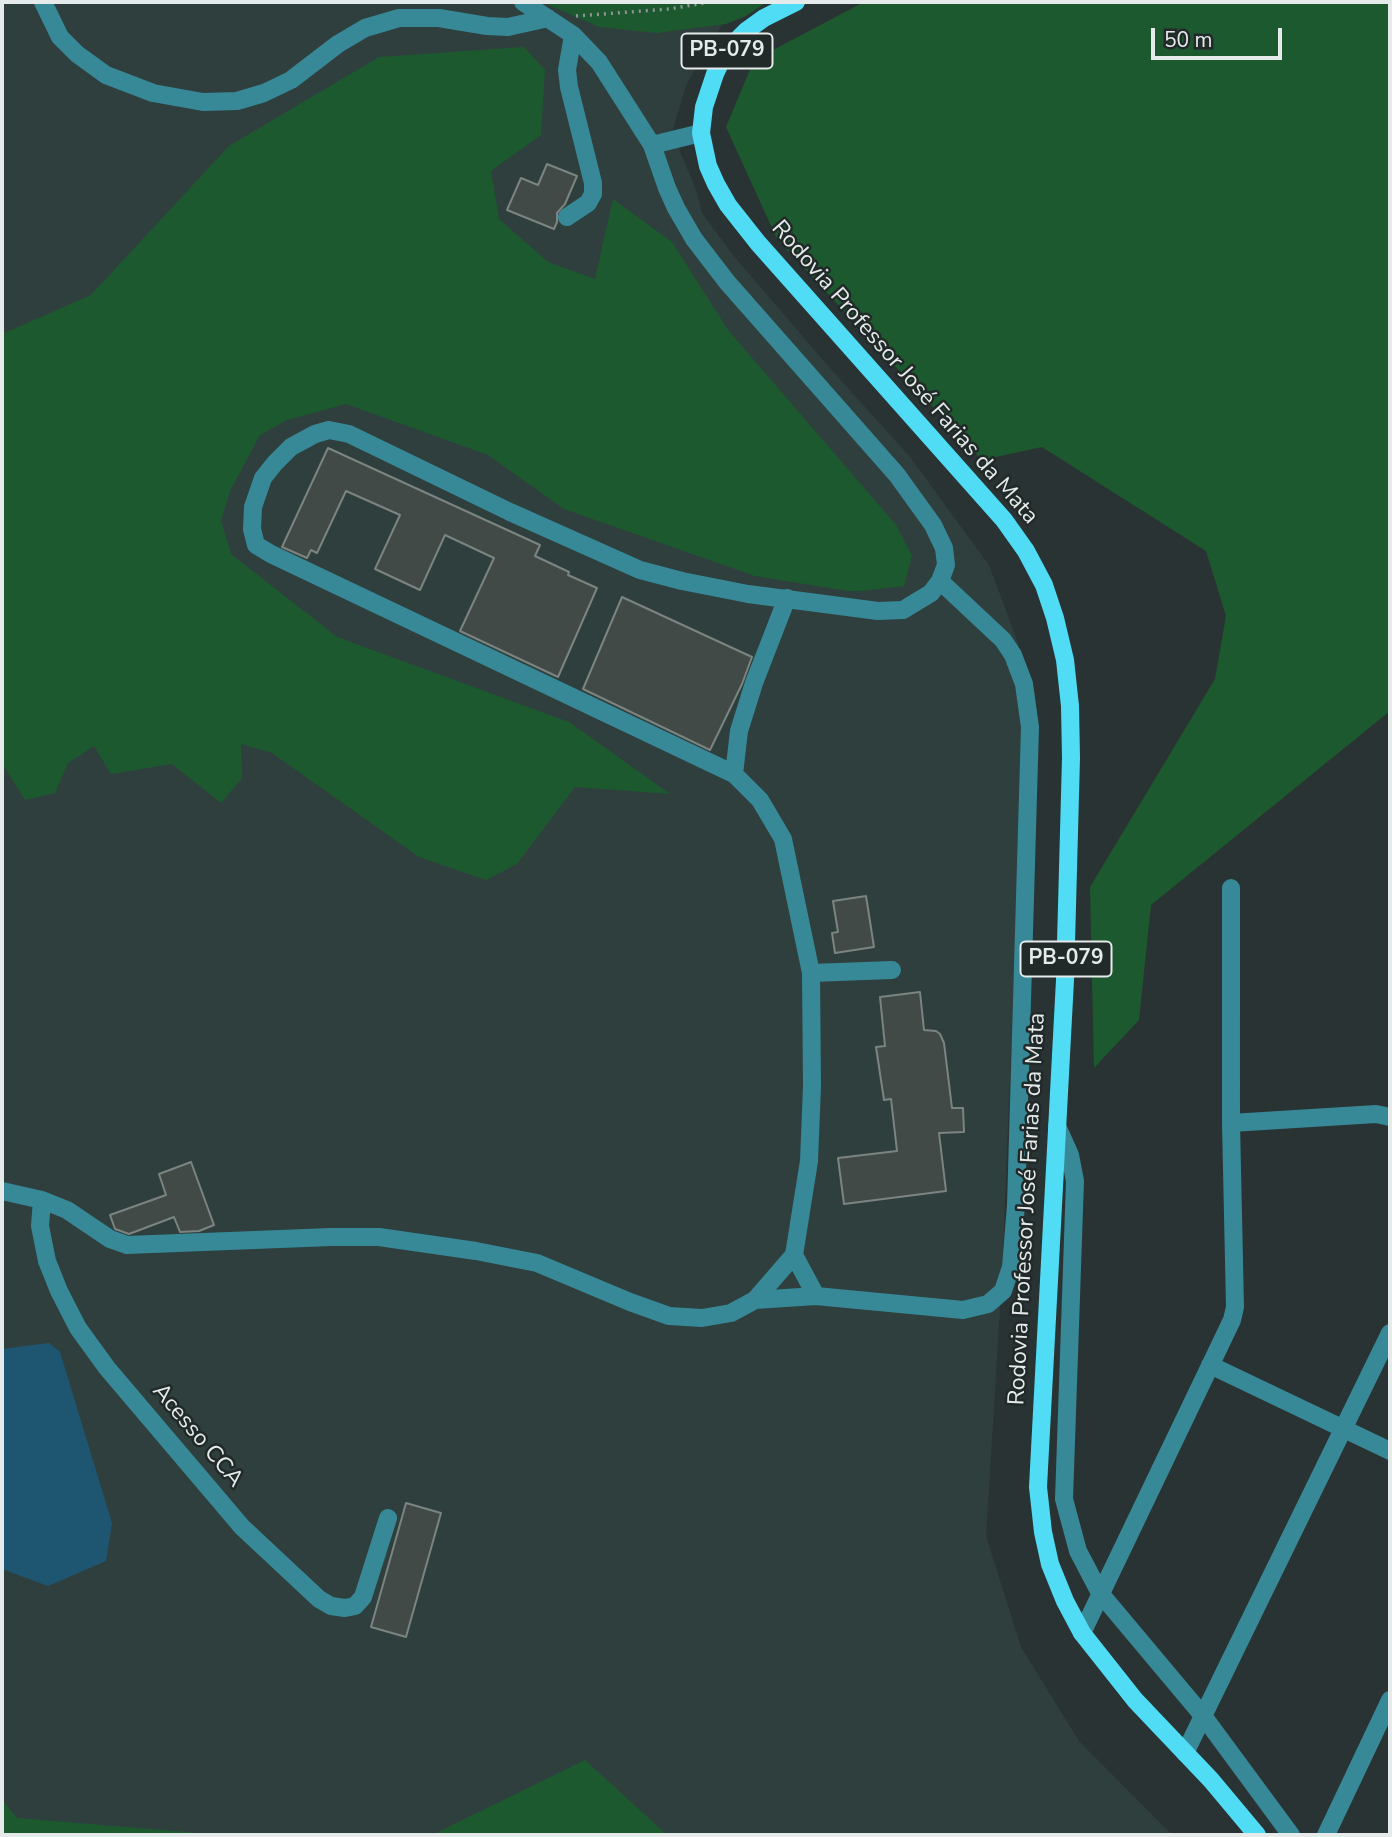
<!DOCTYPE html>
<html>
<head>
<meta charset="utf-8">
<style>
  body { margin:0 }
  #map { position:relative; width:1392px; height:1837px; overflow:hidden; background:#2a3333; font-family:"Nunito Sans",sans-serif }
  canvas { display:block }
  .frame { position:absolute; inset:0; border:4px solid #e5eaea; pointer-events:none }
  .scale { position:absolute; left:1151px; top:28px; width:131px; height:32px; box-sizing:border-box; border:4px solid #e5eaea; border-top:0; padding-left:9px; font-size:21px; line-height:24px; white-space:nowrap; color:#e5eaea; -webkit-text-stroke:5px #212929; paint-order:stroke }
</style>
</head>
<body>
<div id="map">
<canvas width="1392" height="1837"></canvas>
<div class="frame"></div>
<div class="scale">50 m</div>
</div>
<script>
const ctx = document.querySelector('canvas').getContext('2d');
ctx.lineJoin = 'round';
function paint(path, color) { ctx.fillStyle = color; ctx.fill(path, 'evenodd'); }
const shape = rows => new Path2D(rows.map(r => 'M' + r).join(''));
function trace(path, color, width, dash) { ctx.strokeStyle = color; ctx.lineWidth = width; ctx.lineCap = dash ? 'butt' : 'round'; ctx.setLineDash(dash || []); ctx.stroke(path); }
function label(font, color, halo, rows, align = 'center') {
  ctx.font = font + ' "Nunito Sans",sans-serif'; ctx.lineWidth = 5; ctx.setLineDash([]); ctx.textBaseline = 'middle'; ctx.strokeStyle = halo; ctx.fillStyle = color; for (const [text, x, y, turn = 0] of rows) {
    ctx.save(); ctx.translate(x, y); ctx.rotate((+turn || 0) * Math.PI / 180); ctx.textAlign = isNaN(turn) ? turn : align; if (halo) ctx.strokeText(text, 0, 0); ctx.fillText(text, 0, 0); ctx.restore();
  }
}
const built = shape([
  [2,2,739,2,710,42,686,86,672,132,696,190,702,213,733,255,828,366,910,457,989,565,1018,643,1026,759,1015,951,1002,1276,986,1536,1021,1647,1079,1741,1172,1835,2,1835]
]);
const green = shape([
  [542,2,767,2,746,16,726,24,657,33,599,27],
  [864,2,1390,2,1390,711,1151,905,1139,1020,1094,1068,1090,887,1215,679,1226,616,1206,551,1042,447,982,460,777,239,726,127,754,60],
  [524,47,545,70,541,135,491,171,499,219,548,262,595,279,613,199,672,242,728,330,896,525,912,556,904,586,861,591,848,591,755,576,564,509,488,455,346,404,287,420,260,435,230,491,221,521,231,554,337,637,569,722,670,794,575,787,517,864,486,880,419,857,272,753,241,744,242,778,221,803,172,764,111,774,94,746,68,763,55,793,25,800,2,763,2,334,91,295,229,146,379,57],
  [585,1760,667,1835,432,1835],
  [2,1800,17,1818,223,1835,2,1835]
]);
const water = shape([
  [49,1343,60,1352,112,1523,106,1561,48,1586,2,1569,2,1349]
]);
const building = shape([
  [547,164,577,176,565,204,557,213,557,222,554,229,507,210,521,178,538,185,547,164],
  [328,448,540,545,535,556,569,572,568,575,597,588,558,677,460,631,494,558,445,535,420,590,375,569,400,515,346,491,317,553,311,550,307,558,282,547,328,448],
  [622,597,752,657,742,684,710,750,583,689,622,597],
  [866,896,874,947,835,953,832,933,838,932,833,901,866,896],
  [920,992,924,1030,936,1031,940,1034,944,1043,952,1108,963,1108,964,1132,939,1133,946,1191,844,1204,838,1158,897,1151,891,1099,884,1100,876,1047,885,1046,880,997,920,992],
  [191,1162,214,1225,199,1231,180,1232,174,1217,129,1234,115,1229,110,1215,166,1195,159,1174,191,1162],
  [406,1503,441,1513,406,1637,371,1627,406,1503]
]);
const path = shape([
  [576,16,669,9,710,2]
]);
const minor = shape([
  [43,2,60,37,77,54,106,75,153,93,203,102,237,101,264,93,291,80,338,44,365,28,399,18,439,18,487,26,508,27,548,18],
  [523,2,573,35,599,62,652,145,701,133],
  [652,145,667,188,676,208,694,239,727,282,897,475,933,525,944,548,946,565,940,581,931,593,903,610,878,611,748,594,682,581,640,570,510,512,349,434,329,430,315,434,291,447,275,463,263,478,253,507,252,529,256,545,271,554,734,774],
  [567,217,588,203,593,194,593,183,569,87,567,70,573,35],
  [787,598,754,683,739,731,734,774,760,800,783,839,811,973,892,970],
  [811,973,812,1086,809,1161,794,1255,816,1296],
  [1231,1123,1376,1114,1390,1117],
  [1057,1126,1070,1155,1075,1181,1064,1499,1078,1551,1100,1593,1204,1717,1291,1835],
  [2,1191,42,1200,40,1226,47,1261,59,1291,78,1328,107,1368,242,1527,319,1599,331,1606,345,1608,355,1606,363,1597,388,1518],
  [42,1200,67,1210,110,1239,127,1245,331,1237,379,1237,476,1251,537,1263,630,1302,669,1316,702,1318,731,1313,755,1300,816,1296,963,1310,988,1304,1003,1291,1011,1267,1016,1205,1030,727,1024,684,1013,655,1003,640,940,581],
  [755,1300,794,1255],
  [1210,1365,1390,1451],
  [1082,1633,1232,1320,1235,1307,1231,1123,1231,888],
  [1185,1753,1390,1333],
  [1326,1835,1390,1700]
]);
const major = shape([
  [796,2,764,18,746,31,729,48,722,59,715,74,704,107,701,133,708,166,716,184,728,205,758,243,1004,520,1026,551,1044,585,1055,618,1065,660,1070,706,1071,758,1065,980,1038,1487,1043,1532,1050,1564,1065,1601,1082,1633,1135,1700,1211,1780,1257,1835]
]);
const shields = [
  [727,51,91],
  [1066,959,91]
];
const shieldNames = [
  ["PB-079",727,51],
  ["PB-079",1066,959]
];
const streetNames = [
  ["Rodovia Professor José Farias da Mata",904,373,49],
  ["Rodovia Professor José Farias da Mata",1028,1209,-87],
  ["Acesso CCA",197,1436,50]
];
paint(built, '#2f3f3e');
paint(green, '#1d592f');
paint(water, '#1e5671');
paint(building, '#414a47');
trace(building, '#7b8480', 2);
trace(path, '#8e9595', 3.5, [2, 5]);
trace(minor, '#378998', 18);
trace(major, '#50dcf5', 18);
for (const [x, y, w] of shields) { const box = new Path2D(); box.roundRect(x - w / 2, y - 17.5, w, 35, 5); ctx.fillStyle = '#212929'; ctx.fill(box); trace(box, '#e5eaea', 2); }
label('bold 21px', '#e5eaea', null, shieldNames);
label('23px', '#e5eaea', '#212929', streetNames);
</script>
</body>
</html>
